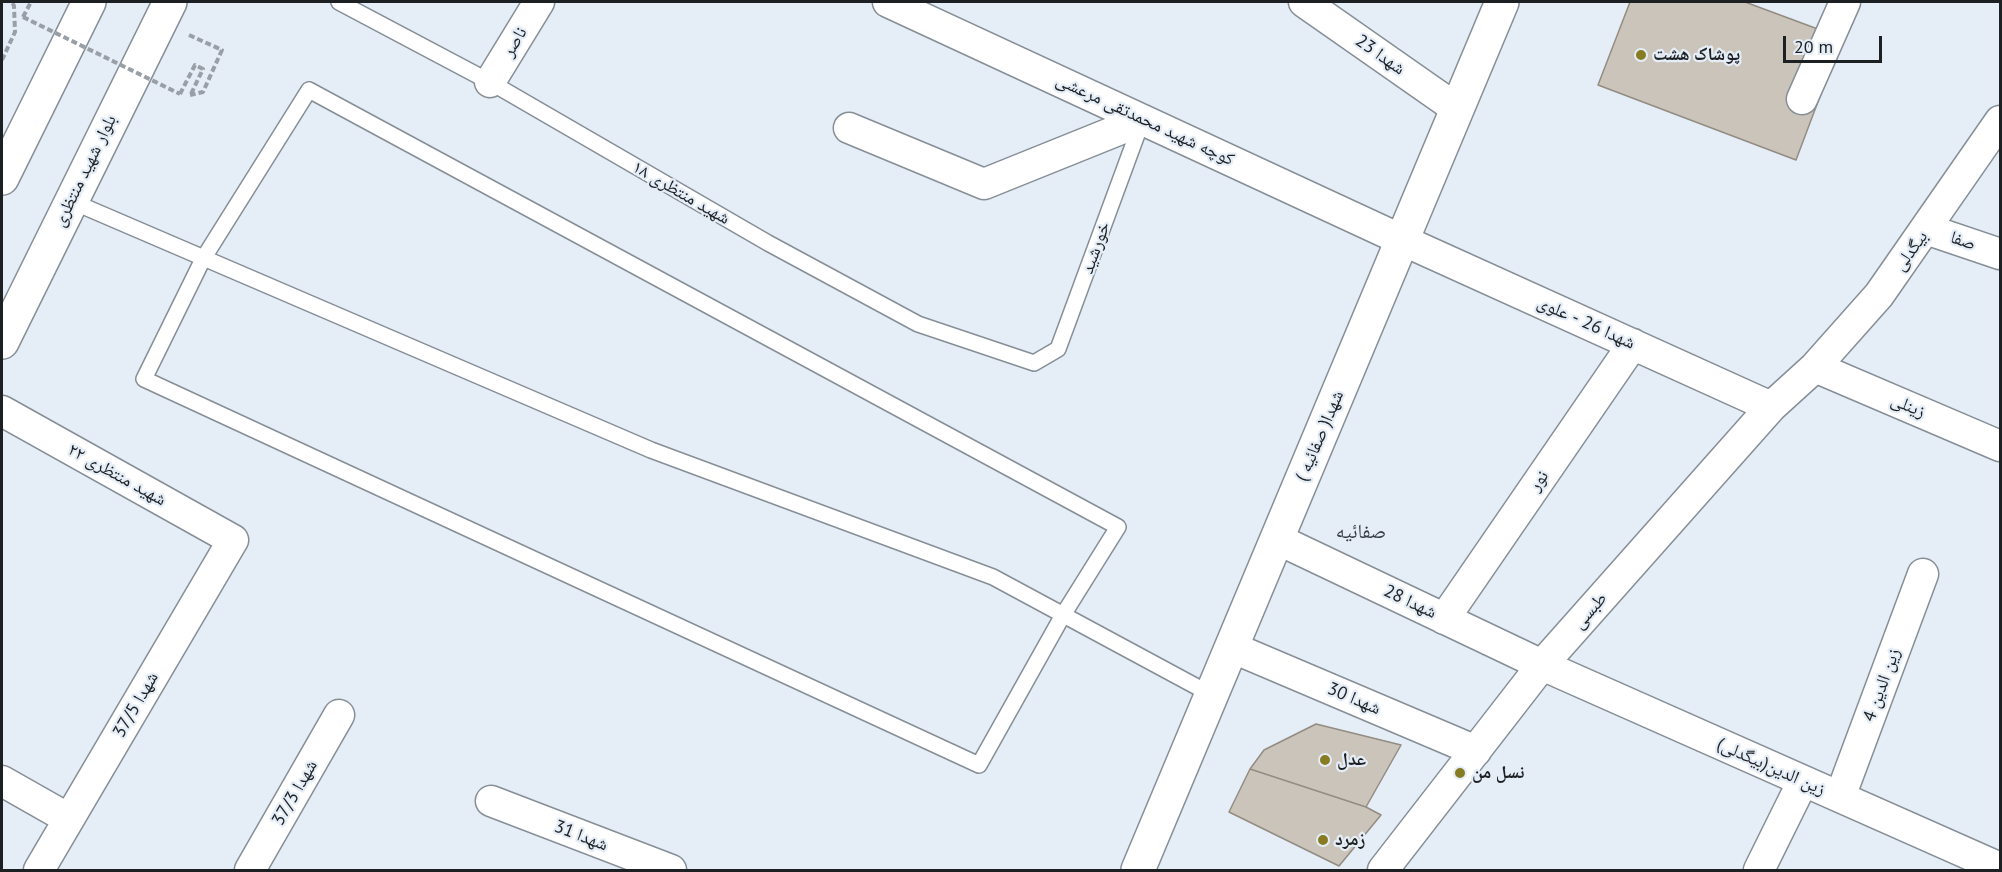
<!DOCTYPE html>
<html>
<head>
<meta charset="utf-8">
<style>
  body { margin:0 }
  #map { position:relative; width:2002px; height:872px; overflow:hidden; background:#e5edf7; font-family:"PT Sans",sans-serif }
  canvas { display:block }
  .frame { position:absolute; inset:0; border:3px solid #1d2023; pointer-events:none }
  .scale { position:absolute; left:1783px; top:36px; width:99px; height:27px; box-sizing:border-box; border:3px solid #1d2023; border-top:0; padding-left:8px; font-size:18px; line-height:21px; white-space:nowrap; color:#1d2023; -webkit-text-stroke:4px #e5edf7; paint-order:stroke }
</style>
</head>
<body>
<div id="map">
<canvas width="2002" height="872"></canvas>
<div class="frame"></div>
<div class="scale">20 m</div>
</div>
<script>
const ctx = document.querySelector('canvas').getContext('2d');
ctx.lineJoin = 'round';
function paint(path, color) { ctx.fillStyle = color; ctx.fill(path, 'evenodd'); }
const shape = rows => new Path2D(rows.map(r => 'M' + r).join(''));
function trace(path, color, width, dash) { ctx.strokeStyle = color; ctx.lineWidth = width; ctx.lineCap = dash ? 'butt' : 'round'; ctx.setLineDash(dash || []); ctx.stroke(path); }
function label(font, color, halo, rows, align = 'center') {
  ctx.font = font + ' "PT Sans","Noto Naskh Arabic",sans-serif'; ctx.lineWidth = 4.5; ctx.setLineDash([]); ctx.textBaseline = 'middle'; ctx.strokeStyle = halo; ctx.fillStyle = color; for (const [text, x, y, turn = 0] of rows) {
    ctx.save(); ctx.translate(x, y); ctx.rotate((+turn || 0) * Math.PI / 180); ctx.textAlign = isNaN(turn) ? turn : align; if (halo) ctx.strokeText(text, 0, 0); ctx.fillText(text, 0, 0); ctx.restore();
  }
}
const building = shape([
  [1630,2,1745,2,1842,38,1796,160,1598,85,1630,2],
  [1316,724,1401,745,1366,807,1250,769,1264,750,1316,724],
  [1250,769,1366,807,1381,815,1339,866,1229,812,1250,769]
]);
const path = shape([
  [23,17,31,2],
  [189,35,222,50,203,92,190,95],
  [2,60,15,32,14,6,12,2],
  [180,94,195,65,203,69,191,94]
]);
const service = shape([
  [339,2,490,82,768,243,918,324,1034,363,1058,349,1142,121],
  [309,90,1118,527,1063,615,979,765,144,379,203,259,309,90],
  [71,201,651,450,993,577,1212,695]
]);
const minor = shape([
  [888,2,1402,240,1771,407],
  [1304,2,1457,109],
  [490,82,539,2],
  [1802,99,1845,2],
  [849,128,984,184,1143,120],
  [1926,229,2000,254],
  [1815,367,2000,446],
  [2,411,233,540,39,870],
  [1277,539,1542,665,2000,868],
  [1444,619,1633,344],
  [1231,647,1476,751],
  [2,781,69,819],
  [1840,797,1923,574],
  [491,801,671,870],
  [250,870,339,715],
  [1383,870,1542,665,1771,407,1815,367,1879,295,2000,121],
  [1759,870,1803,781]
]);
const secondary = shape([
  [2,178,89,2],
  [2,342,170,2],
  [1138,870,1502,2]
]);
const pathBridge = shape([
  [23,17,180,94]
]);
const markers = [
  [1641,55,6,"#887c22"],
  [1325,760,6,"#887c22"],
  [1460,773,6,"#887c22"],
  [1323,840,6,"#887c22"]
];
const streetNames = [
  ["ناصر",515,42,-59],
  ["شهدا 23",1380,55,35],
  ["کوچه شهید محمدتقی مرعشی",1145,120,25],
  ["بلوار شهید منتظری",85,171,-64],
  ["شهید منتظری ۱۸",681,193,30],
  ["صفا",1963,241,19],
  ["خورشید",1096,248,-70],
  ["بیگدلی",1911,251,-54],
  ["شهدا 26 - علوی",1586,323,24],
  ["زینلی",1908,406,23],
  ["شهدا( صفائیه )",1320,436,-67],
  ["شهید منتظری ۲۲",117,475,29],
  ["نور",1539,481,-56],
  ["شهدا 28",1410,602,25],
  ["طبسی",1590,611,-49],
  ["زین الدین 4",1882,685,-70],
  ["شهدا 30",1354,699,23],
  ["شهدا 37/5",136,705,-60],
  ["زین الدین(بیگدلی)",1771,767,24],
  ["شهدا 37/3",295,793,-60],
  ["شهدا 31",581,836,21]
];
const poiNames = [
  ["پوشاک هشت",1653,55],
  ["عدل",1337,760],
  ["نسل من",1472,773],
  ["زمرد",1335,840]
];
const neighbourhoodNames = [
  ["صفائیه",1361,532]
];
paint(building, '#cbc4ba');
trace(building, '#928c83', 1.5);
trace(service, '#868e96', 18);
trace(minor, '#868e96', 33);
trace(secondary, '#868e96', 36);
trace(path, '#999fa6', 4, [6, 3]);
trace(service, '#fff', 15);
trace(minor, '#fff', 30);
trace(secondary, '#fff', 33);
trace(pathBridge, '#999fa6', 4, [6, 3]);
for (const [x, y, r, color] of markers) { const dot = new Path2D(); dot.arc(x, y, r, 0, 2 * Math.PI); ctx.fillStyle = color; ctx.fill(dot); trace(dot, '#e5edf7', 2); }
label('18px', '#1d2023', '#e5edf7', streetNames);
label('bold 18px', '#1d2023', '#e5edf7', poiNames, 'left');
label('20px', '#363c44', '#e5edf7', neighbourhoodNames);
</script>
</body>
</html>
